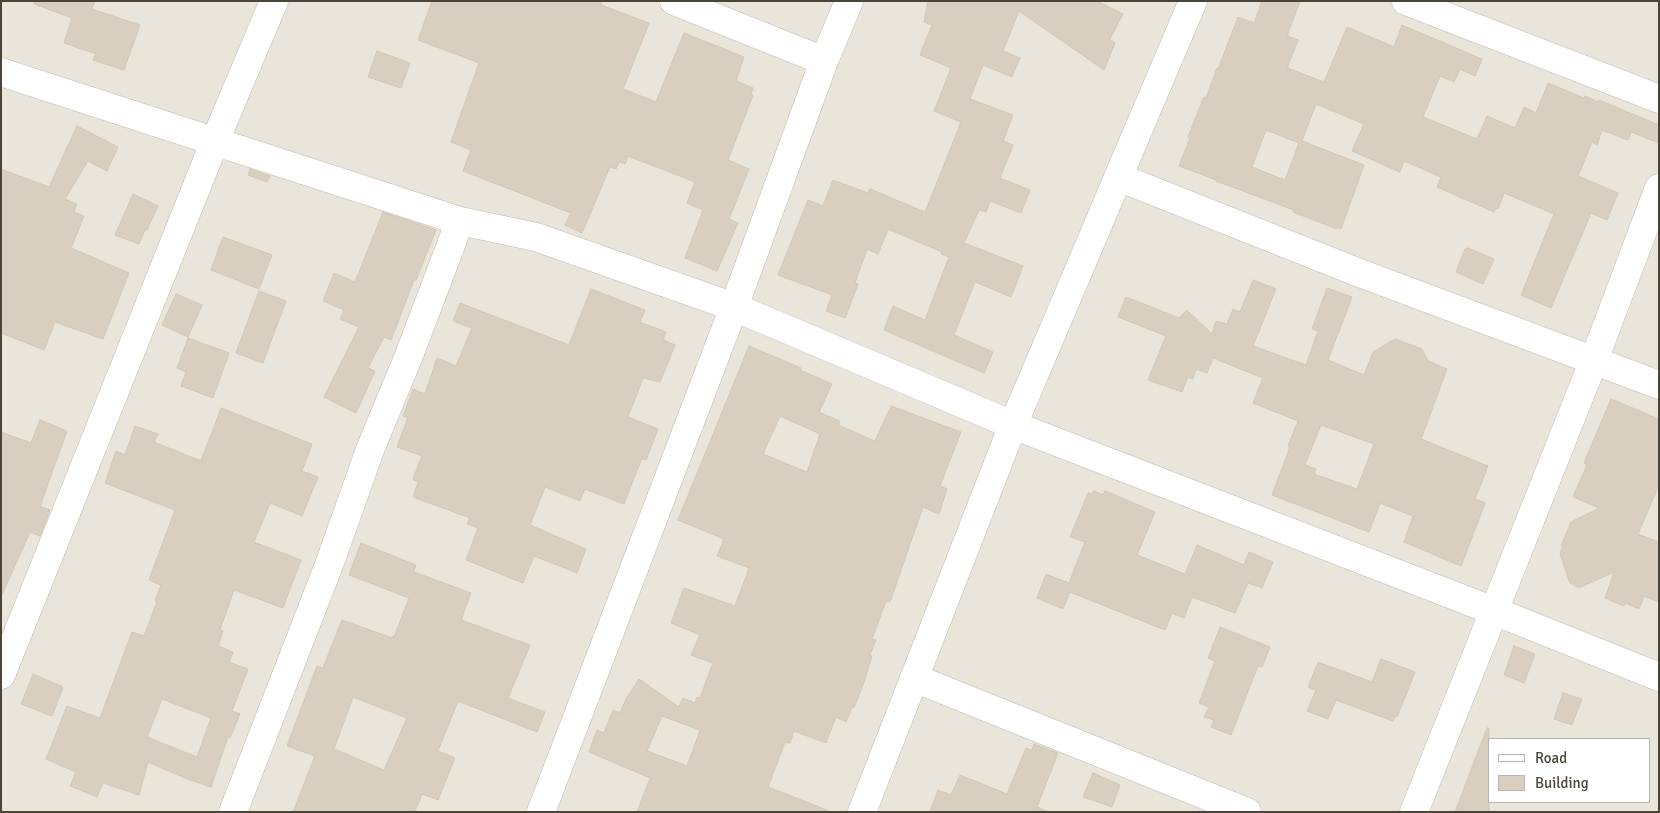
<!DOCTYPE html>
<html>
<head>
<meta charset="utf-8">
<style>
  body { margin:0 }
  #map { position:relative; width:1660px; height:813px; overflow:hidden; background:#f6f3ec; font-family:Signika,sans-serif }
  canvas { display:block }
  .frame { position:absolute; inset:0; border:2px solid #4b4439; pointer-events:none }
  .legend { position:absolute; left:1488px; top:738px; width:162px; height:65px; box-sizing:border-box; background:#fff; border:1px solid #b7b4b0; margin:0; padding:6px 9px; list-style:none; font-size:15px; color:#4b4439 }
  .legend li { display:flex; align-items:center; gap:10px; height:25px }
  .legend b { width:25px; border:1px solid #b7b4b0 }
</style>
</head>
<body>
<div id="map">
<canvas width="1660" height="813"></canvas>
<div class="frame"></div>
<ul class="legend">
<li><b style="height:6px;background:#fff"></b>Road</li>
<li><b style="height:14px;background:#d8cfc1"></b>Building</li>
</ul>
</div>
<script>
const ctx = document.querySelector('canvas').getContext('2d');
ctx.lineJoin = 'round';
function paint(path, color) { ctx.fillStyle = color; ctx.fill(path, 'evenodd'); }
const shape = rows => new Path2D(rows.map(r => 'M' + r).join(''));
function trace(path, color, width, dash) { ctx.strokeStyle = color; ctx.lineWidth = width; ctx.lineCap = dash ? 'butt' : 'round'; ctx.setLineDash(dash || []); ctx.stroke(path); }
const residential = shape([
  [1,1,1659,1,1659,812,1,812],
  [1489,739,1649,739,1649,802,1489,802]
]);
const building = shape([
  [34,1,95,1,92,9,140,25,124,70,93,60,96,54,64,43,72,18,34,4,34,1],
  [432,1,602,1,601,5,649,23,623,89,656,102,684,33,744,57,736,81,753,88,751,94,753,95,728,160,749,169,729,219,738,223,717,271,685,258,703,210,687,203,695,182,667,171,628,156,625,164,619,162,616,169,610,167,582,233,565,225,571,213,463,171,471,150,451,142,479,63,418,40,432,1],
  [928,1,1097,1,1123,14,1110,39,1115,43,1104,70,1019,11,1003,51,1020,58,1012,77,983,65,970,99,1013,115,1003,141,1013,145,1000,178,1030,190,1021,213,990,201,986,212,979,210,964,243,1023,266,1011,297,975,282,954,335,993,352,984,373,884,330,893,306,925,320,949,257,941,254,942,252,888,229,878,254,867,249,855,283,858,284,845,318,826,311,832,295,778,275,808,200,823,206,833,180,868,193,870,189,925,212,961,122,934,111,951,68,920,55,932,25,924,22,928,1],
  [1262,1,1300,1,1287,36,1298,40,1287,68,1324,82,1347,27,1394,47,1402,25,1482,59,1475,76,1460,69,1454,82,1440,76,1423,117,1477,139,1487,116,1515,128,1524,107,1536,113,1548,83,1584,98,1585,96,1598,102,1599,100,1659,125,1659,143,1631,132,1628,140,1602,130,1597,145,1592,142,1578,176,1618,193,1607,220,1591,213,1551,308,1521,295,1554,214,1504,193,1498,209,1496,208,1494,212,1437,187,1441,177,1404,161,1400,172,1352,151,1364,124,1316,104,1302,141,1364,165,1341,229,1337,227,1337,229,1293,212,1294,210,1216,181,1216,180,1179,166,1190,138,1188,137,1204,97,1206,98,1217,68,1218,69,1238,17,1254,23,1262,1],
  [1266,130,1299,143,1285,180,1252,167,1266,130],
  [377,51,410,63,401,88,368,77,377,51],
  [77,126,118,147,107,171,88,161,65,199,77,204,74,212,84,216,71,248,129,273,103,339,55,322,44,350,1,333,1,169,49,187,77,126],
  [250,169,270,176,267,182,248,175,250,169],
  [133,194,158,206,147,230,145,230,139,244,115,235,133,194],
  [383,212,436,230,416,280,414,280,391,340,384,337,368,368,375,371,356,413,324,397,359,327,340,319,344,310,323,301,334,273,355,282,383,212],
  [223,237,272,255,259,289,211,270,223,237],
  [1468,248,1494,259,1483,284,1456,272,1465,249,1468,248],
  [1253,280,1276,289,1253,346,1306,365,1318,331,1312,329,1327,288,1352,297,1328,360,1364,375,1373,352,1395,339,1422,349,1428,361,1447,369,1421,439,1488,466,1475,499,1485,503,1461,566,1404,542,1413,516,1380,503,1369,532,1272,495,1290,447,1288,446,1298,421,1253,403,1263,378,1213,358,1207,373,1196,369,1193,379,1188,377,1182,392,1148,380,1166,336,1118,317,1126,297,1179,318,1187,310,1212,334,1216,321,1227,324,1233,309,1240,312,1253,280],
  [1321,425,1374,444,1357,489,1314,474,1316,469,1305,465,1321,425],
  [591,289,645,310,640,322,666,332,663,340,675,345,660,382,643,378,628,417,658,429,646,460,642,458,624,504,585,489,580,501,545,487,530,525,586,549,577,573,534,556,523,583,466,560,478,528,467,524,470,518,413,497,418,482,413,479,422,456,397,447,408,418,403,416,413,389,425,394,437,358,456,366,472,328,453,321,460,303,569,345,591,289],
  [259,291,286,301,263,363,236,353,259,291],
  [176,294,202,305,188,337,162,325,176,294],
  [188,338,229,353,213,398,181,386,186,372,177,368,188,338],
  [749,346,801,368,800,370,832,384,819,412,840,421,838,425,875,441,891,406,961,432,940,486,947,489,939,514,923,507,890,602,886,601,872,639,876,640,870,655,872,656,864,682,854,708,852,707,846,722,836,717,826,743,794,731,790,743,785,742,768,787,827,810,827,812,637,812,650,778,589,752,597,730,604,733,613,710,620,713,626,699,639,679,679,707,683,698,695,703,697,697,700,698,713,663,691,655,700,635,671,623,684,588,735,606,749,568,717,556,724,539,678,520,749,346],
  [780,416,820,434,807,472,763,454,780,416],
  [662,716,700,730,687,766,647,751,662,716],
  [1611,399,1659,419,1659,485,1638,534,1659,542,1659,602,1644,596,1639,609,1625,603,1624,606,1605,598,1614,572,1579,588,1570,583,1560,554,1563,546,1561,546,1571,522,1599,508,1573,497,1587,465,1584,463,1611,399],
  [221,408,312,444,302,471,318,477,302,516,270,503,254,542,301,560,283,608,234,590,220,630,223,631,218,646,233,652,229,662,248,669,232,711,240,714,230,738,228,737,211,787,187,779,148,762,139,795,103,783,97,797,70,786,76,772,46,759,67,706,100,718,132,632,144,636,157,602,155,601,161,585,149,580,175,510,105,483,116,451,125,455,135,426,158,434,154,442,201,461,221,408],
  [162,699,211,718,197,757,147,737,162,699],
  [40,420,67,431,40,506,50,510,40,536,30,532,1,597,1,432,31,443,40,420],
  [1094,491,1103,495,1105,491,1155,512,1137,555,1185,574,1197,545,1244,565,1249,552,1273,562,1262,588,1248,583,1235,613,1192,597,1184,618,1172,613,1165,630,1070,592,1063,609,1037,598,1046,574,1069,583,1085,542,1070,537,1088,493,1092,494,1094,491],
  [361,543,416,565,414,572,471,593,461,620,530,645,508,698,545,712,537,732,458,701,438,751,455,758,438,800,422,794,415,812,293,812,315,756,287,746,317,666,323,668,342,620,392,638,393,636,394,637,409,598,349,575,361,543],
  [353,697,407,718,384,770,334,749,353,697],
  [1220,627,1270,647,1262,667,1258,666,1231,735,1211,727,1214,720,1204,717,1209,707,1199,703,1215,661,1208,658,1220,627],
  [1514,646,1535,654,1524,683,1504,675,1514,646],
  [1381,659,1415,672,1397,717,1395,716,1393,721,1336,700,1328,719,1307,711,1316,690,1308,687,1318,662,1372,682,1381,659],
  [33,674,63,687,52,716,21,704,33,674],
  [1563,693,1582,699,1572,725,1554,719,1563,693],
  [1487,728,1489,728,1489,812,1455,812,1487,728],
  [1034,744,1058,753,1037,807,1048,812,930,812,938,790,951,795,960,775,1007,794,1026,748,1032,750,1034,744],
  [1093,773,1120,785,1112,807,1083,797,1093,773]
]);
const street = shape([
  [674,1,824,61],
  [1406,1,1659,99],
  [1,72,460,221,536,237,734,307,1013,425,1494,611,1659,677],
  [1118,177,1357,272,1659,385],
  [1,675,215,141,274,1],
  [914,678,1247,812],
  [233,812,329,565,371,447,408,358,460,221],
  [541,812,734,307,824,61,849,1],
  [862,812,1013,425,1193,1],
  [1414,812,1594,360,1659,188]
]);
paint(residential, '#eae5da');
paint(building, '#d8cfc1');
trace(building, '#d3c7b4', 1);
trace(street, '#c2bbae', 29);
trace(street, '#fff', 28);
</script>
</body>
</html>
